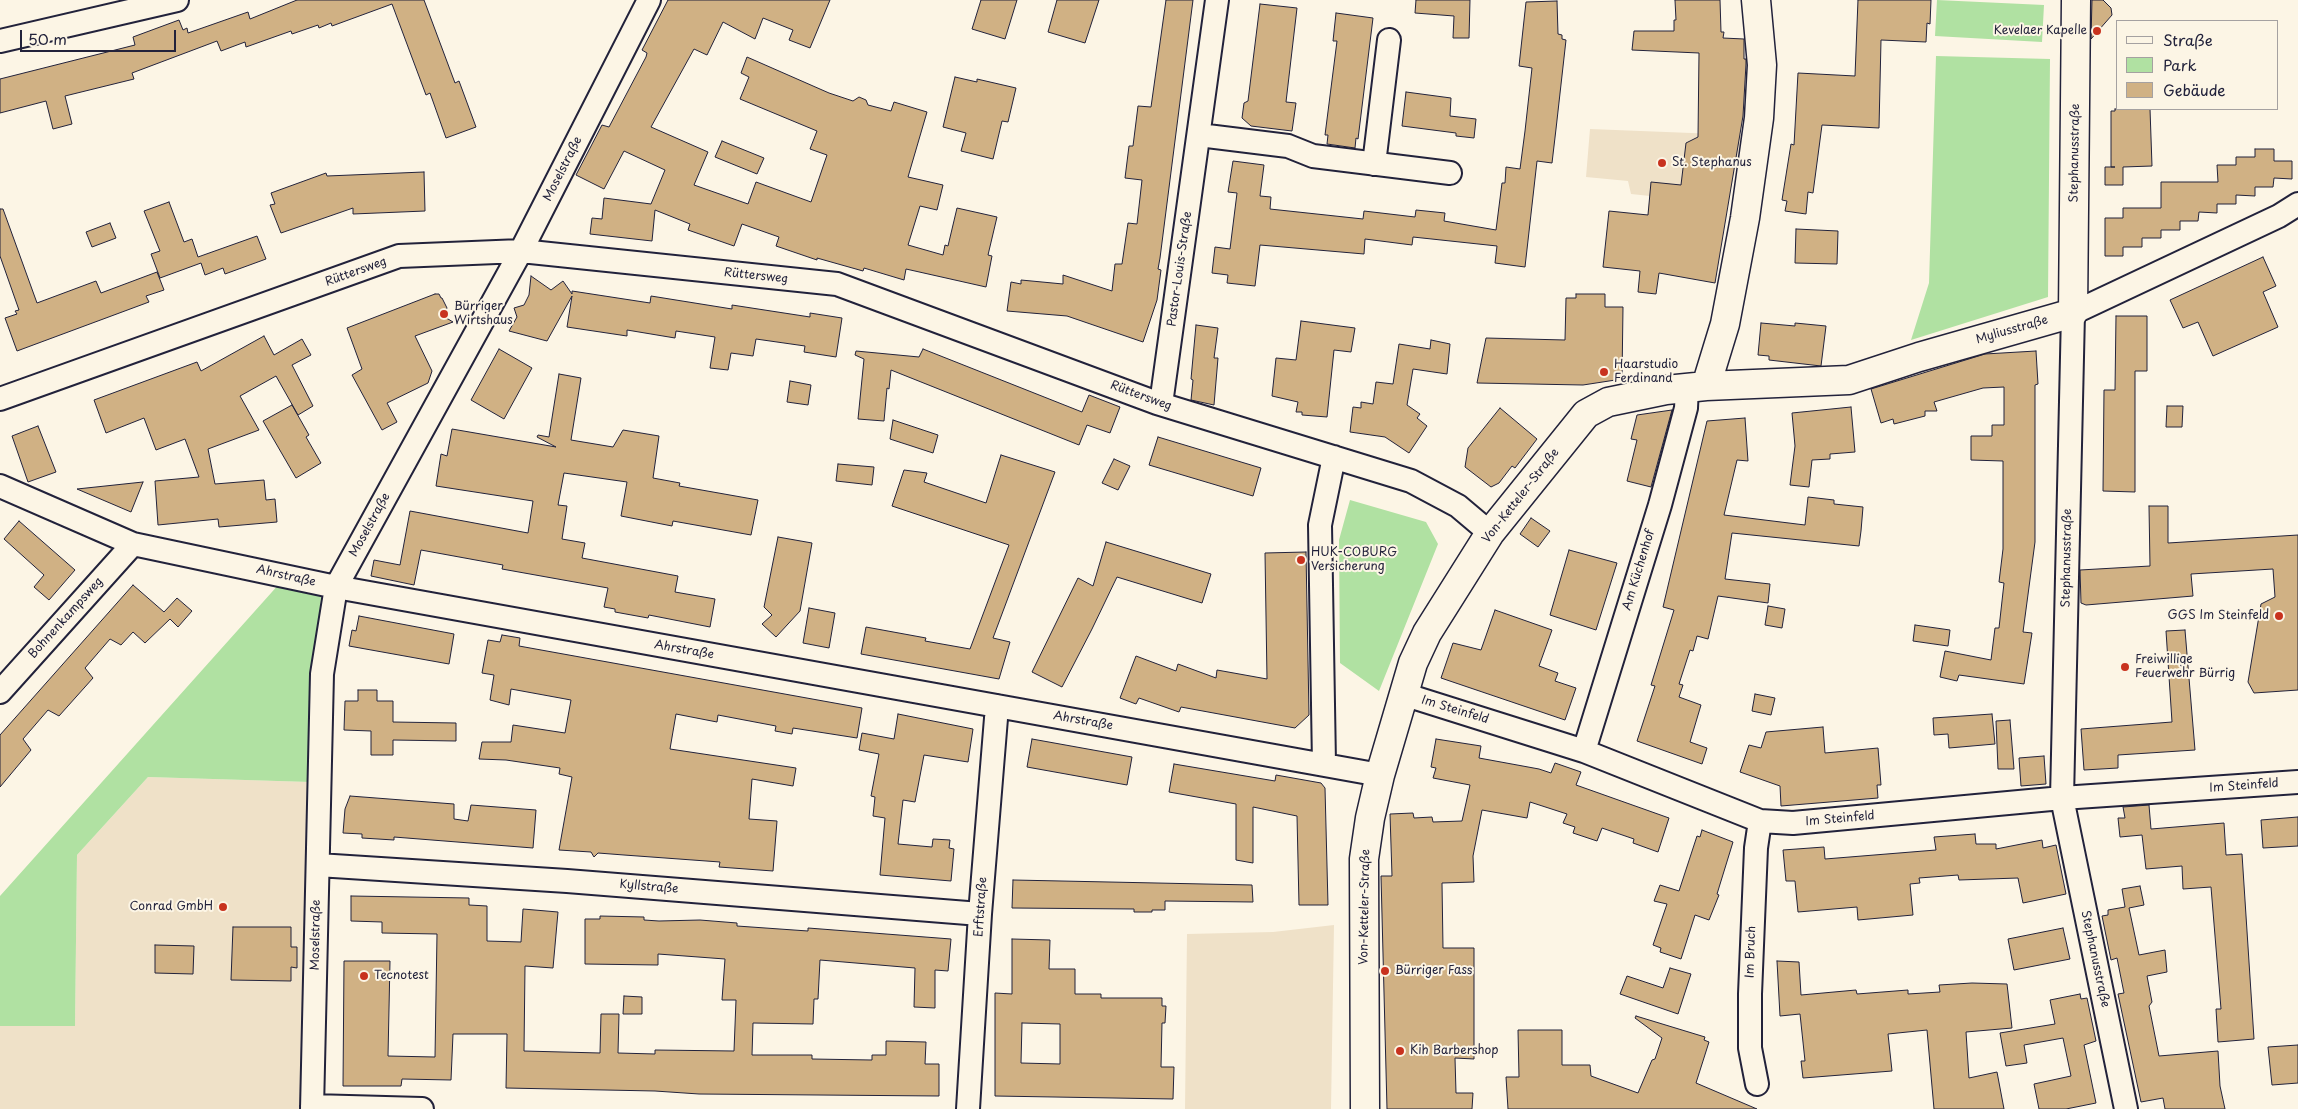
<!DOCTYPE html>
<html>
<head>
<meta charset="utf-8">
<style>
  body { margin:0 }
  #map { position:relative; width:2298px; height:1109px; overflow:hidden; background:#fcf5e5; font-family:"Playpen Sans",sans-serif }
  canvas { display:block }
  .legend { position:absolute; left:2116px; top:20px; width:162px; height:90px; box-sizing:border-box; background:#fcf5e5; border:1px solid #a5a1a1; margin:0; padding:6px 9px; list-style:none; font-size:15px; color:#22223b }
  .legend li { display:flex; align-items:center; gap:10px; height:25px }
  .legend b { width:25px; border:1px solid #a5a1a1 }
  .scale { position:absolute; left:20px; top:30px; width:156px; height:22px; box-sizing:border-box; border:2px solid #22223b; border-top:0; padding-left:6px; font-size:15px; line-height:18px; white-space:nowrap; color:#22223b; -webkit-text-stroke:4px #fcf5e5; paint-order:stroke }
</style>
</head>
<body>
<div id="map">
<canvas width="2298" height="1109"></canvas>
<ul class="legend">
<li><b style="height:6px;background:#fcf5e5"></b>Straße</li>
<li><b style="height:14px;background:#b0e1a2"></b>Park</li>
<li><b style="height:14px;background:#d0b184"></b>Gebäude</li>
</ul>
<div class="scale">50 m</div>
</div>
<script>
const ctx = document.querySelector('canvas').getContext('2d');
ctx.lineJoin = 'round';
function paint(path, color) { ctx.fillStyle = color; ctx.fill(path, 'evenodd'); }
const shape = rows => new Path2D(rows.map(r => 'M' + r).join(''));
function trace(path, color, width, dash) { ctx.strokeStyle = color; ctx.lineWidth = width; ctx.lineCap = dash ? 'butt' : 'round'; ctx.setLineDash(dash || []); ctx.stroke(path); }
function label(font, color, halo, rows, align = 'center') {
  ctx.font = font + ' "Playpen Sans",sans-serif'; ctx.lineWidth = 4; ctx.setLineDash([]); ctx.textBaseline = 'middle'; ctx.strokeStyle = halo; ctx.fillStyle = color; for (const [text, x, y, turn = 0] of rows) {
    ctx.save(); ctx.translate(x, y); ctx.rotate((+turn || 0) * Math.PI / 180); ctx.textAlign = isNaN(turn) ? turn : align; if (halo) ctx.strokeText(text, 0, 0); ctx.fillText(text, 0, 0); ctx.restore();
  }
}
const built = shape([
  [1590,129,1742,135,1724,223,1647,215,1650,196,1631,194,1628,181,1586,177],
  [148,777,310,782,302,1109,0,1109,0,1026,75,1025,77,855],
  [1334,925,1331,1109,1185,1109,1187,934,1273,932]
]);
const green = shape([
  [1937,0,2044,5,2042,42,1935,36],
  [1936,56,2050,59,2048,297,1911,340,1929,283],
  [1350,500,1426,522,1438,544,1379,691,1340,663,1339,540],
  [280,583,321,596,310,782,148,777,77,855,75,1026,0,1026,0,896]
]);
const building = shape([
  [297,0,424,0,455,83,459,81,476,127,446,138,430,93,426,95,392,4,332,26,331,23,319,28,318,25,292,34,291,31,246,47,245,42,221,51,217,41,132,73,134,79,65,96,72,124,53,129,46,101,0,113,0,79,135,45,133,37,179,20,183,30,187,28,188,33,248,12,250,19,297,0],
  [668,0,830,0,810,48,789,40,793,30,763,18,755,39,723,22,707,55,694,49,651,127,708,152,694,185,748,204,756,182,811,202,827,155,810,149,817,131,740,99,749,77,741,73,747,57,829,93,853,101,859,97,866,100,868,105,891,111,894,102,927,112,908,177,943,185,937,210,920,206,908,245,943,255,945,245,948,246,957,208,997,217,988,255,992,256,986,287,906,269,904,280,864,268,863,271,817,258,817,260,776,246,779,237,742,224,734,246,688,230,690,224,655,210,652,241,590,234,592,218,602,219,604,198,651,204,665,170,624,151,604,189,576,175,602,125,609,127,646,57,647,53,642,50,668,0],
  [981,0,1017,0,1005,39,972,29,981,0],
  [1057,0,1099,0,1085,43,1048,32,1057,0],
  [1166,0,1193,0,1160,258,1158,269,1161,270,1157,300,1143,342,1067,316,1007,311,1011,282,1021,284,1021,280,1063,284,1063,275,1112,291,1115,264,1122,264,1128,223,1137,224,1142,180,1125,178,1129,146,1133,146,1138,106,1151,107,1166,0],
  [1416,0,1470,0,1469,38,1453,38,1454,16,1415,13,1416,0],
  [1675,0,1720,0,1721,32,1724,32,1723,38,1744,39,1744,59,1746,59,1746,64,1743,116,1715,283,1659,273,1656,294,1638,292,1640,271,1603,267,1609,211,1648,215,1651,182,1681,185,1686,143,1698,137,1699,53,1632,50,1634,31,1674,31,1674,20,1676,20,1675,0],
  [1858,0,1931,0,1930,24,1927,23,1926,42,1881,40,1879,128,1822,125,1813,193,1808,192,1806,214,1785,211,1787,201,1782,200,1791,144,1794,145,1798,73,1855,76,1858,0],
  [2092,0,2103,0,2111,8,2112,15,2091,39,2092,0],
  [1557,1,1558,34,1562,35,1562,39,1566,40,1556,129,1552,163,1537,161,1525,267,1495,263,1497,246,1413,237,1412,245,1365,239,1364,254,1260,245,1255,286,1227,283,1228,275,1212,273,1215,247,1230,249,1237,193,1228,192,1233,161,1264,165,1260,196,1271,197,1270,209,1363,219,1364,211,1415,217,1416,210,1445,213,1444,221,1496,230,1502,183,1505,183,1506,167,1520,169,1525,131,1532,68,1519,66,1526,2,1557,1],
  [1260,4,1297,8,1286,102,1296,103,1292,131,1251,126,1242,118,1244,103,1248,101,1260,4],
  [1336,13,1373,18,1358,139,1356,138,1355,148,1327,144,1328,135,1325,135,1337,41,1333,41,1336,13],
  [955,77,977,82,977,79,1016,88,1008,122,1002,121,993,159,961,151,966,133,943,127,955,77],
  [1406,92,1451,98,1450,116,1476,119,1474,138,1456,136,1456,133,1402,126,1406,92],
  [2115,109,2150,109,2152,166,2123,167,2123,185,2105,185,2105,167,2115,167,2111,167,2111,111,2115,111,2115,109],
  [722,141,764,158,757,174,715,157,722,141],
  [2255,149,2274,149,2274,161,2292,161,2292,179,2274,178,2273,187,2255,187,2255,196,2236,195,2236,204,2217,204,2217,213,2199,212,2198,221,2180,221,2180,230,2161,230,2161,238,2142,238,2142,247,2123,247,2123,256,2105,256,2105,218,2123,218,2123,208,2161,208,2161,182,2218,182,2217,165,2236,165,2236,157,2255,157,2255,149],
  [424,172,425,211,353,214,353,208,281,233,270,205,275,204,271,193,326,173,327,176,424,172],
  [169,202,184,242,192,239,198,257,257,236,266,259,225,274,223,268,205,275,201,263,160,278,151,254,160,251,144,211,169,202],
  [0,209,3,209,37,303,96,281,101,293,157,272,164,290,146,296,149,302,17,351,5,318,17,314,15,311,19,310,0,256,0,209],
  [110,223,116,238,92,247,86,232,110,223],
  [1796,229,1838,231,1837,264,1795,263,1796,229],
  [2263,257,2276,286,2263,292,2278,327,2213,356,2198,322,2183,328,2170,300,2263,257],
  [531,276,551,290,563,281,572,294,572,291,650,303,651,296,732,309,732,305,810,317,810,313,842,318,836,357,804,352,805,346,756,339,753,356,731,353,728,370,710,368,715,337,676,331,675,338,627,330,627,336,567,327,572,296,547,341,509,331,517,317,514,308,524,305,529,295,531,276],
  [435,294,439,294,441,298,442,298,447,308,443,316,453,322,415,336,432,371,428,383,387,403,397,422,382,430,352,375,362,369,347,328,435,294],
  [1576,294,1605,294,1605,307,1623,307,1622,379,1583,385,1477,383,1486,338,1565,340,1566,298,1576,298,1576,294],
  [2116,316,2147,316,2147,371,2135,371,2135,492,2103,491,2104,390,2115,390,2116,316],
  [1301,321,1355,328,1351,352,1334,350,1327,417,1302,415,1302,412,1296,412,1298,402,1272,396,1276,358,1296,360,1301,321],
  [1761,323,1795,326,1795,323,1826,326,1821,366,1769,360,1769,356,1758,355,1761,323],
  [1196,325,1218,328,1214,358,1218,358,1214,405,1191,400,1193,380,1191,379,1196,325],
  [264,336,274,355,302,339,311,355,292,365,313,406,298,415,276,376,240,396,259,430,208,449,215,484,264,480,266,500,275,499,277,522,219,527,218,519,158,525,155,481,199,477,185,439,156,450,144,418,106,433,94,400,197,362,201,371,264,336],
  [1431,340,1450,344,1447,374,1413,369,1407,405,1420,414,1417,418,1427,426,1409,453,1385,437,1350,432,1353,407,1361,408,1361,402,1373,404,1376,382,1393,384,1399,344,1430,349,1431,340],
  [499,349,532,368,504,419,471,400,499,349],
  [923,349,1082,412,1089,395,1120,407,1110,433,1087,425,1079,445,891,370,889,389,887,388,884,421,858,419,864,359,855,355,856,351,919,357,923,349],
  [2036,351,2038,384,2035,385,2035,542,2023,632,2032,633,2024,684,1959,675,1957,681,1940,677,1945,651,1991,660,1995,628,1999,628,2004,583,1999,582,2003,549,2003,461,1971,460,1971,436,1992,436,1992,425,2004,425,2004,387,1983,388,1934,402,1937,411,1925,411,1925,416,1894,424,1893,419,1881,423,1871,389,1985,354,2036,351],
  [559,374,581,378,571,440,613,447,623,430,659,436,653,478,680,483,679,486,758,500,751,535,673,521,672,526,621,516,627,482,564,473,558,505,567,506,562,539,585,543,582,558,678,576,675,592,715,599,710,627,649,615,648,618,615,612,615,609,604,607,608,588,502,569,503,565,421,550,414,585,371,576,374,560,400,565,410,511,528,533,533,501,436,486,441,454,447,456,452,429,556,447,537,437,538,435,549,437,559,374],
  [790,381,811,385,808,405,787,402,790,381],
  [292,405,309,435,306,437,321,463,296,478,263,421,292,405],
  [2167,406,2183,406,2182,427,2166,427,2167,406],
  [1851,407,1855,452,1830,454,1830,459,1812,460,1809,487,1790,485,1795,446,1792,413,1851,407],
  [1500,408,1537,439,1515,468,1512,466,1499,483,1491,487,1465,467,1468,448,1500,408],
  [1672,410,1651,487,1627,481,1637,440,1631,439,1637,415,1672,410],
  [1745,418,1748,461,1737,460,1724,515,1805,525,1808,497,1834,500,1834,504,1863,507,1861,531,1859,546,1732,533,1725,579,1770,584,1768,603,1718,596,1708,639,1697,636,1693,651,1690,650,1679,684,1683,685,1679,697,1701,705,1690,742,1707,748,1702,764,1637,741,1655,686,1651,685,1674,610,1663,607,1707,421,1745,418],
  [893,420,938,435,933,453,890,439,893,420],
  [38,426,56,472,28,482,12,436,38,426],
  [1158,437,1261,468,1253,496,1149,465,1158,437],
  [1001,455,1055,472,993,638,1010,642,999,679,861,654,866,627,926,638,925,641,970,649,1009,545,892,506,904,470,927,473,924,482,986,503,1001,455],
  [1114,459,1130,466,1118,490,1102,483,1114,459],
  [838,464,874,467,872,485,836,481,838,464],
  [143,482,131,512,77,489,143,482],
  [2149,506,2168,506,2168,543,2298,535,2298,690,2254,693,2248,682,2261,604,2275,597,2273,569,2191,574,2193,596,2086,605,2081,603,2080,570,2150,566,2149,506],
  [1531,518,1550,531,1538,547,1520,534,1531,518],
  [19,521,75,570,49,600,34,587,44,575,4,539,19,521],
  [778,537,812,543,800,611,776,637,762,624,772,615,764,607,778,537],
  [1106,542,1211,574,1202,603,1117,577,1092,629,1062,687,1032,672,1078,578,1093,586,1106,542],
  [1569,550,1617,563,1596,630,1550,615,1569,550],
  [1306,552,1309,715,1295,728,1181,707,1179,712,1139,698,1136,704,1120,698,1136,656,1176,671,1178,664,1216,678,1217,670,1267,679,1265,553,1306,552],
  [133,585,164,612,177,598,192,611,178,627,170,619,145,643,133,632,121,645,110,639,85,668,93,678,59,716,48,710,23,739,31,750,0,787,0,735,133,585],
  [1768,606,1785,609,1782,628,1765,625,1768,606],
  [809,608,835,613,829,648,803,643,809,608],
  [1495,610,1552,630,1539,666,1558,673,1555,681,1576,688,1565,720,1441,678,1453,643,1481,650,1495,610],
  [359,616,454,634,449,664,349,646,352,630,356,631,359,616],
  [1915,625,1950,630,1948,646,1913,641,1915,625],
  [2185,630,2195,750,2118,755,2118,768,2084,770,2081,729,2172,722,2166,631,2185,630],
  [502,635,520,638,519,646,862,708,857,738,793,728,792,734,775,731,776,726,718,715,717,722,676,714,670,749,796,768,793,786,752,779,749,819,777,821,773,871,719,867,720,862,624,855,598,853,594,857,591,852,559,850,572,777,559,774,560,768,506,760,479,759,482,742,511,742,513,725,565,733,571,700,511,689,509,705,490,700,494,675,482,673,488,640,500,642,502,635],
  [358,690,377,690,377,701,393,701,393,722,456,723,456,741,393,740,393,755,371,755,371,731,344,730,345,701,358,701,358,690],
  [1755,694,1775,698,1771,715,1752,711,1755,694],
  [898,714,973,729,968,762,924,755,915,802,903,800,898,844,932,847,933,839,950,840,949,848,954,849,951,881,880,875,885,818,873,816,875,797,871,796,879,754,859,750,862,733,894,739,898,714],
  [1992,714,1995,744,1949,748,1948,734,1934,735,1933,718,1992,714],
  [2010,720,2014,769,1998,769,1996,721,2010,720],
  [1823,727,1825,753,1878,748,1881,785,1877,785,1878,798,1781,806,1780,786,1740,772,1749,745,1761,748,1766,732,1823,727],
  [1032,739,1132,757,1127,785,1027,767,1032,739],
  [1436,739,1481,746,1479,758,1539,769,1551,773,1555,763,1581,772,1576,785,1669,818,1658,852,1633,843,1634,839,1602,828,1597,841,1573,833,1575,827,1563,823,1567,814,1530,802,1527,818,1482,810,1473,856,1474,882,1442,883,1443,948,1474,948,1474,1059,1455,1058,1456,1093,1473,1093,1472,1109,1387,1109,1381,876,1392,876,1390,814,1413,813,1414,818,1432,817,1433,822,1462,821,1470,785,1433,778,1436,768,1431,767,1436,739],
  [2044,756,2046,784,2021,786,2019,758,2044,756],
  [1174,764,1275,781,1276,775,1321,783,1325,788,1328,905,1299,905,1297,816,1253,807,1253,863,1236,860,1236,804,1169,792,1174,764],
  [350,796,454,804,454,819,468,821,471,805,536,810,533,848,394,837,394,840,362,838,362,834,343,833,345,809,350,796],
  [2149,805,2151,829,2224,823,2226,855,2242,854,2254,1039,2218,1042,2216,1009,2221,1009,2211,887,2183,889,2182,866,2146,869,2142,835,2120,837,2118,818,2125,818,2123,807,2149,805],
  [2298,817,2298,846,2263,848,2261,820,2298,817],
  [1702,830,1733,842,1717,894,1719,895,1709,920,1695,915,1681,959,1660,952,1661,948,1653,945,1667,904,1654,901,1660,885,1679,891,1697,836,1700,837,1702,830],
  [1975,834,1976,844,1996,844,1996,849,2042,840,2043,848,2056,845,2066,894,2023,903,2018,878,1959,880,1958,875,1919,878,1920,883,1910,884,1913,915,1858,920,1857,907,1798,912,1795,881,1786,881,1783,850,1824,847,1825,859,1936,850,1934,837,1975,834],
  [1013,880,1252,885,1253,902,1165,901,1165,910,1152,910,1152,912,1134,912,1134,909,1012,908,1013,880],
  [2140,886,2144,905,2129,908,2139,955,2165,950,2167,972,2147,976,2152,1002,2149,1006,2159,1056,2218,1051,2220,1086,2225,1109,2165,1109,2163,1098,2141,1102,2118,994,2124,993,2117,958,2111,960,2102,916,2108,915,2108,910,2125,907,2122,889,2140,886],
  [351,896,469,898,469,905,487,906,487,941,521,942,523,909,558,912,553,968,525,966,524,1051,600,1053,601,1014,619,1014,618,1053,655,1054,655,1050,734,1051,736,1000,722,1000,725,959,658,954,658,965,585,964,585,919,600,919,600,916,644,917,644,920,659,921,700,920,737,923,737,926,808,931,808,928,951,939,948,971,935,970,935,1008,914,1007,915,968,820,960,818,999,814,999,813,1024,753,1023,752,1055,812,1055,812,1059,872,1060,872,1055,886,1055,886,1041,926,1042,925,1064,939,1064,939,1096,699,1094,655,1091,506,1088,507,1034,453,1034,451,1080,402,1079,401,1086,343,1086,344,961,390,961,388,1056,435,1057,437,934,382,933,382,922,351,921,351,896],
  [233,927,291,927,291,947,297,947,297,968,291,967,291,981,231,980,233,927],
  [2063,928,2070,959,2014,970,2008,939,2063,928],
  [1012,939,1050,940,1049,969,1075,969,1075,994,1101,994,1101,998,1162,998,1162,1006,1166,1006,1165,1023,1162,1023,1161,1067,1174,1067,1173,1099,995,1096,995,993,1012,994,1012,939],
  [1022,1023,1060,1024,1060,1064,1021,1063,1022,1023],
  [155,945,194,946,193,974,155,973,155,945],
  [1777,961,1799,962,1801,995,1856,990,1857,994,1908,990,1908,994,1940,992,1939,985,1972,983,2007,984,2012,1028,1966,1032,1969,1078,1997,1072,2004,1109,1934,1109,1927,1030,1888,1034,1892,1071,1803,1078,1801,1061,1805,1061,1800,1014,1780,1016,1777,961],
  [1670,968,1691,974,1678,1014,1620,994,1627,976,1663,988,1670,968],
  [2080,994,2081,999,2087,998,2096,1041,2084,1045,2096,1103,2066,1109,2039,1109,2034,1084,2071,1076,2063,1038,2024,1045,2027,1063,2006,1066,2000,1033,2055,1024,2050,1000,2080,994],
  [624,996,642,997,642,1014,623,1014,624,996],
  [1636,1016,1705,1037,1704,1040,1709,1042,1696,1083,1757,1109,1508,1109,1506,1077,1519,1077,1518,1030,1562,1030,1562,1065,1590,1065,1591,1076,1638,1093,1652,1060,1655,1059,1662,1038,1635,1018,1636,1016],
  [2298,1045,2298,1083,2272,1085,2268,1047,2298,1045]
]);
const street = shape([
  [0,41,177,0],
  [1199,135,1288,146,1313,156,1450,173],
  [1374,164,1389,40],
  [0,399,399,256,521,251,837,284,1157,403,1411,481,1458,506,1490,533],
  [1161,404,1217,0],
  [0,486,133,544,336,587,1380,775],
  [0,692,133,544],
  [1403,694,1584,751,1760,821,1793,823,2062,798,2298,782],
  [1584,751,1660,505,1686,408,1687,388],
  [1324,764,1320,525,1334,457],
  [318,865,567,881,980,914],
  [1757,1084,1750,1048,1750,994,1756,848,1760,821],
  [312,1106,422,1109],
  [312,1109,322,674,336,587,521,251,649,0],
  [968,1109,980,914,997,706],
  [2126,1109,2062,798,2073,313,2279,216,2298,204]
]);
const secondary = shape([
  [1706,386,1725,324,1745,218,1759,118,1762,65,1756,0],
  [1365,1109,1364,859,1370,818,1380,775,1413,663,1427,633,1490,533,1586,414,1608,402,1666,390,1706,386,1849,380,1919,357,2073,313,2076,0]
]);
const markers = [
  [2097,31,5,"#c8321e"],
  [1662,163,5,"#c8321e"],
  [444,314,5,"#c8321e"],
  [1604,372,5,"#c8321e"],
  [1301,560,5,"#c8321e"],
  [2279,616,5,"#c8321e"],
  [2125,667,5,"#c8321e"],
  [223,907,5,"#c8321e"],
  [1385,971,5,"#c8321e"],
  [364,976,5,"#c8321e"],
  [1400,1051,5,"#c8321e"]
];
const poiNames = [
  ["Kevelaer Kapelle",2087,31,"right"],
  ["St. Stephanus",1672,163],
  ["Bürriger",454,307],
  ["Wirtshaus",454,321],
  ["Haarstudio",1614,365],
  ["Ferdinand",1614,379],
  ["HUK-COBURG",1311,553],
  ["Versicherung",1311,567],
  ["GGS Im Steinfeld",2269,616,"right"],
  ["Freiwillige",2135,660],
  ["Feuerwehr Bürrig",2135,674],
  ["Conrad GmbH",213,907,"right"],
  ["Bürriger Fass",1395,971],
  ["Tecnotest",374,976],
  ["Kih Barbershop",1410,1051]
];
const streetNames = [
  ["Stephanusstraße",2075,153,-89],
  ["Moselstraße",563,169,-63],
  ["Pastor-Louis-Straße",1180,269,-82],
  ["Rüttersweg",356,272,-20],
  ["Rüttersweg",756,276,6],
  ["Myliusstraße",2012,330,-16],
  ["Rüttersweg",1141,396,20],
  ["Von-Ketteler-Straße",1521,496,-52],
  ["Moselstraße",370,525,-61],
  ["Stephanusstraße",2067,558,-89],
  ["Am Küchenhof",1639,570,-73],
  ["Ahrstraße",286,576,13],
  ["Bohnenkampsweg",66,618,-48],
  ["Ahrstraße",684,650,10],
  ["Im Steinfeld",1455,710,17],
  ["Ahrstraße",1083,721,10],
  ["Im Steinfeld",2244,786,-4],
  ["Im Steinfeld",1840,819,-5],
  ["Kyllstraße",649,887,5],
  ["Erftstraße",981,907,-86],
  ["Von-Ketteler-Straße",1365,907,-89],
  ["Moselstraße",316,935,-89],
  ["Im Bruch",1751,952,-88],
  ["Stephanusstraße",2095,959,78]
];
paint(built, '#efe1c8');
paint(green, '#b0e1a2');
paint(building, '#d0b184');
trace(building, '#22223b', 1);
trace(street, '#22223b', 26);
trace(secondary, '#22223b', 31);
trace(street, '#fcf5e5', 22);
trace(secondary, '#fcf5e5', 28);
for (const [x, y, r, color] of markers) { const dot = new Path2D(); dot.arc(x, y, r, 0, 2 * Math.PI); ctx.fillStyle = color; ctx.fill(dot); trace(dot, '#fcf5e5', 2); }
label('12px', '#22223b', '#fcf5e5', poiNames, 'left');
label('12px', '#22223b', '#fcf5e5', streetNames);
</script>
</body>
</html>
